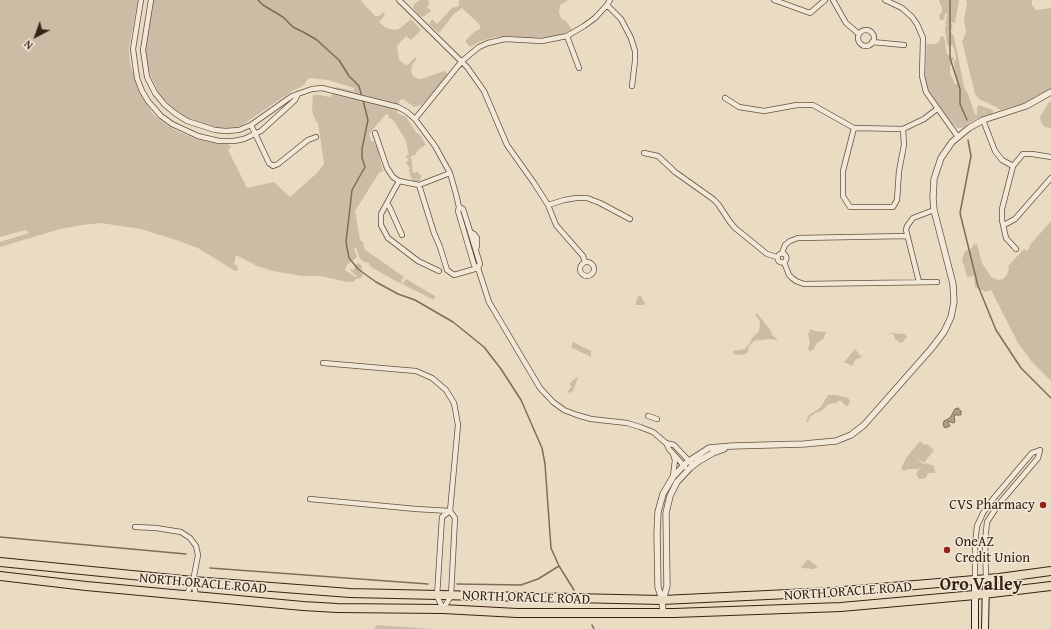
<!DOCTYPE html>
<html>
<head>
<meta charset="utf-8">
<style>
  body { margin:0 }
  #map { position:relative; width:1051px; height:629px; overflow:hidden; background:#eadcc3; font-family:"Gentium Book Plus",serif }
  canvas { display:block }
  .north { position:absolute; left:16px; top:16px; width:40px; height:40px; -webkit-text-stroke:3px #f1e8d8; paint-order:stroke; rotate:221deg; font-size:11px; font-weight:700; line-height:16px; text-align:center; color:#392213 }
  .north::after { content:''; display:block; margin:auto; width:14px; height:18px; background:#392213; clip-path:polygon(50% 0,100% 100%,50% 72%,0 100%) }
</style>
</head>
<body>
<div id="map">
<canvas width="1051" height="629"></canvas>
<div class="north">N</div>
</div>
<script>
const ctx = document.querySelector('canvas').getContext('2d');
ctx.lineJoin = 'round';
function paint(path, color) { ctx.fillStyle = color; ctx.fill(path, 'evenodd'); }
const shape = rows => new Path2D(rows.map(r => 'M' + r).join(''));
function trace(path, color, width, dash) { ctx.strokeStyle = color; ctx.lineWidth = width; ctx.lineCap = dash ? 'butt' : 'round'; ctx.setLineDash(dash || []); ctx.stroke(path); }
function label(font, color, halo, rows, align = 'center') {
  ctx.font = font + ' "Gentium Book Plus",serif'; ctx.lineWidth = 3; ctx.setLineDash([]); ctx.textBaseline = 'middle'; ctx.strokeStyle = halo; ctx.fillStyle = color; for (const [text, x, y, turn = 0] of rows) {
    ctx.save(); ctx.translate(x, y); ctx.rotate((+turn || 0) * Math.PI / 180); ctx.textAlign = isNaN(turn) ? turn : align; if (halo) ctx.strokeText(text, 0, 0); ctx.fillText(text, 0, 0); ctx.restore();
  }
}
const green = shape([
  [0,0,138,0,129,47,130,63,138,90,153,114,165,124,177,131,196,139,218,144,228,144,231,147,228,150,247,188,274,182,290,197,317,173,324,164,318,123,316,121,312,112,313,95,319,95,330,97,332,95,336,87,354,91,354,88,328,80,310,78,307,80,304,85,299,88,292,91,241,126,230,128,216,127,202,124,185,117,172,107,159,93,150,74,146,56,146,42,154,0,362,0,361,1,375,16,379,16,383,12,385,15,379,22,386,28,395,30,399,29,411,19,421,30,411,40,406,36,397,46,399,60,406,65,409,64,415,57,417,59,412,65,411,71,413,76,416,78,421,79,444,71,448,74,422,105,414,107,403,99,401,99,399,102,397,113,406,117,416,132,420,135,426,145,419,149,415,155,411,156,413,173,418,172,421,176,420,181,413,181,410,175,409,170,410,168,406,163,409,158,406,158,407,155,409,155,406,141,394,121,388,117,389,115,386,114,369,134,371,141,373,141,377,146,383,171,379,173,355,211,360,240,363,242,364,249,404,277,401,282,403,283,406,279,435,296,434,300,394,280,371,267,368,262,366,263,360,259,356,248,354,249,357,257,347,265,345,270,355,277,357,277,351,271,351,269,354,270,356,264,358,263,362,266,361,271,363,275,361,278,356,279,353,282,347,282,321,276,302,276,273,271,257,266,236,255,234,264,237,266,238,270,235,271,198,248,176,240,141,229,101,223,82,225,60,229,0,247,0,242,29,233,26,230,0,237],
  [420,0,428,0,429,3,427,8,430,9,431,11,423,17,418,14,413,8,414,4],
  [459,0,568,0,560,5,559,12,561,18,566,21,572,30,562,34,552,37,531,38,510,36,494,37,479,42,470,47,465,41,474,32,480,29,480,25,462,8,454,14,439,33,429,24,432,19,437,24,452,8,459,6],
  [939,0,959,0,955,23,952,22,951,23,953,27,950,31,954,36,964,87,968,94,975,114,976,115,977,114,977,107,979,105,993,110,993,112,991,114,974,120,962,128,957,128,951,122,930,93,926,83,925,76,927,44,934,44,939,42,941,36,944,37,947,54,954,58,950,66,950,73,955,84,959,84,956,79,954,62,956,58,954,49,952,45,950,45,948,46,947,45,945,30,947,13,945,14,944,20,940,20,939,15,942,12,942,7,939,2],
  [966,0,1032,0,1032,5,1036,10,1051,8,1051,88,1046,92,1027,102,1001,110,994,106,979,99,975,94,962,41,966,33,964,20,967,3],
  [1050,101,1051,102,1051,128,1045,127,1041,122,1040,117],
  [1051,221,1051,381,1032,362,1018,343,991,290,986,292,975,287,974,276,967,277,962,259,965,251,972,248,973,245,977,244,982,263,991,277,998,280,1003,279,1007,275,1009,268,1008,266,1024,249,1027,251,1030,247,1029,246],
  [638,296,641,296,645,304,643,305,635,305],
  [757,313,771,331,772,335,777,339,777,340,769,339,754,341,749,346,748,352,746,353,743,355,733,354,733,351,745,349,750,343,752,338,759,331,760,321,755,315],
  [810,329,815,331,826,332,823,339,816,344,814,349,810,352,808,349,810,342,808,335],
  [890,333,905,334,907,337,903,342,900,343,895,339,894,335],
  [573,342,591,351,591,357,571,347],
  [855,349,859,354,857,355,862,355,860,358,856,359,852,366,844,362],
  [577,377,578,378,573,391,569,393,567,392,572,386,569,384],
  [828,395,836,395,848,398,850,401,848,406,846,406,840,400,836,403,829,404,821,411,815,413,810,417,808,422,806,422,809,415,820,408],
  [920,441,925,445,927,444,934,450,924,463,916,457,923,464,925,463,934,466,935,473,928,473,926,478,922,479,919,479,916,474,918,470,923,468,917,469,909,469,904,471,901,469,906,458],
  [808,559,818,567,813,569,802,568,801,567],
  [376,625,433,629,375,629]
]);
const water = shape([
  [958,408,961,411,961,415,954,415,955,422,953,423,948,421,948,422,950,426,945,428,943,425,944,421,950,418,955,409,958,408]
]);
const stream = shape([
  [258,0,263,5,283,17,293,27,305,33,317,40,330,52,339,60,349,76,359,86,362,97],
  [950,0,950,58,960,89,960,104,967,120],
  [363,100,368,120,362,149,362,158,365,167,352,190,346,242,349,258,358,269,376,282,398,294,415,300,453,322,484,347,501,369,521,400,542,448,545,464,551,548,559,566,574,590],
  [968,140,971,156,960,213,978,286,996,330,1021,368,1051,398],
  [0,537,186,554],
  [210,568,428,584],
  [457,584,521,585,538,579,559,566],
  [592,625,594,629]
]);
const minor = shape([
  [141,0,133,49,137,78,142,91,148,101,161,116,172,124,198,136,219,141,234,141,244,139,261,131,295,100,298,94],
  [151,0,143,50,147,77,155,93,165,105,176,114,187,121,215,130,226,131,239,130,251,125,292,96,312,89,322,88,398,107,407,112,415,119,435,146,450,173,456,194,459,207,458,211,474,265,478,268,489,302,540,388,553,402,564,410,577,415,591,419,627,423,640,427,653,432,666,443],
  [399,0,467,67,484,91,507,145,534,183,548,205,556,225,583,256,585,262],
  [774,0,810,13,825,0],
  [833,0,846,23,859,34],
  [885,0,902,8,912,17,917,24,923,38,922,76,926,92,958,137],
  [607,5,621,19,631,38,635,51,635,61,632,86],
  '858 38a8 8 0 1 1 16 0a8 8 0 1 1-16 0Z',
  [567,36,579,68],
  [872,42,904,45],
  [725,98,739,107,764,111,797,105,813,105,854,128,903,129,924,119,937,109],
  [415,119,462,61,479,47,488,43,505,39,542,41,567,36,584,26,595,18,607,5,610,0],
  [983,120,995,151,1002,160,1013,166],
  [251,125,269,163,273,166,278,164,308,140,316,137],
  [854,128,843,171,843,196,850,207,893,207,897,200,899,171,904,145,903,129],
  [375,133,387,168,393,177,399,181,419,185,434,233,440,247,447,270,454,275,478,268],
  [644,153,658,156,675,172,713,199,718,204,730,222,735,228,767,254,777,257],
  [399,181,381,214,381,225,388,238,418,261,439,271],
  [419,185,450,173],
  [387,204,389,206,402,235],
  [548,205,564,200,576,198,587,198,600,203,630,219],
  [459,207,463,209,469,228,480,264,478,268],
  [1004,225,1015,219,1051,178],
  [470,232,474,234,477,238,477,246,476,249],
  [1016,249,1006,238,1002,220,1002,209,1013,166,1023,154,1032,154,1051,157],
  [782,253,785,245,790,241,798,238,907,236],
  '777.5 258a4.5 4.5 0 1 1 9 0a4.5 4.5 0 1 1-9 0Z',
  [784,262,789,275,792,278,796,281,804,284,937,282],
  '580 269a7 7 0 1 1 14 0a7 7 0 1 1-14 0Z',
  [919,282,906,230,907,226,913,218,934,210],
  [323,363,416,371,432,378,446,390,454,403,458,425,450,511,455,518,451,596,443,609],
  [648,416,657,419],
  [673,454,675,460,673,476],
  [685,467,669,449,666,443,674,445,691,463],
  [310,499,416,509,450,511],
  [135,527,156,528,181,532,190,538,196,546,198,555,193,581,196,596],
  [975,579,975,544,977,526,983,513,993,499,1032,453,1040,450],
  [986,579,985,541,987,522,998,505,1038,458,1040,450],
  [186,596,193,581],
  [443,609,437,596,442,517,450,511]
]);
const tertiary = shape([
  [663,600,667,586,666,513,670,496,677,482,690,468,699,461,713,453,724,449],
  [663,612,662,600,658,587,657,533,658,512,663,494,673,477,686,463,709,448,732,446,804,444,836,441,851,435,864,425,931,349,944,332,951,317,954,302,953,284,934,210,933,198,934,179,941,158,952,142,969,128,983,120,1026,106,1051,92]
]);
const secondary = shape([
  [975,579,975,629],
  [985,629,986,579]
]);
const trunk = shape([
  [0,562,193,581,350,593,662,600,831,592,999,578,1051,571],
  [0,576,86,586,303,606,337,608,443,609,517,613,674,613,841,607,975,595,1051,586]
]);
const markers = [
  [1043,505,4,"#8f2418"],
  [947,550,4,"#8f2418"]
];
const poiNames = [
  ["CVS Pharmacy",1035,505],
  ["OneAZ",955,542,"left"],
  ["Credit Union",955,558,"left"]
];
const streetNames = [
  ["NORTH ORACLE ROAD",203,584,5],
  ["NORTH ORACLE ROAD",848,592,-4],
  ["NORTH ORACLE ROAD",526,598,2]
];
const districtNames = [
  ["Oro Valley",981,585]
];
paint(green, '#ccbca5');
paint(water, '#ae9d87');
trace(water, '#7f6c59', 1);
trace(stream, '#7f6c59', 1.5);
trace(minor, '#65503f', 6);
trace(tertiary, '#65503f', 7);
trace(secondary, '#392213', 8);
trace(trunk, '#392213', 10);
trace(minor, '#f1e8d8', 4.5);
trace(tertiary, '#f1e8d8', 5.5);
trace(secondary, '#f1e8d8', 6);
trace(trunk, '#eadcc3', 8);
for (const [x, y, r, color] of markers) { const dot = new Path2D(); dot.arc(x, y, r, 0, 2 * Math.PI); ctx.fillStyle = color; ctx.fill(dot); trace(dot, '#f1e8d8', 1.5); }
label('14px', '#392213', '#f1e8d8', poiNames, 'right');
label('14px', '#392213', '#f1e8d8', streetNames);
label('bold 18px', '#392213', '#f1e8d8', districtNames);
</script>
</body>
</html>
